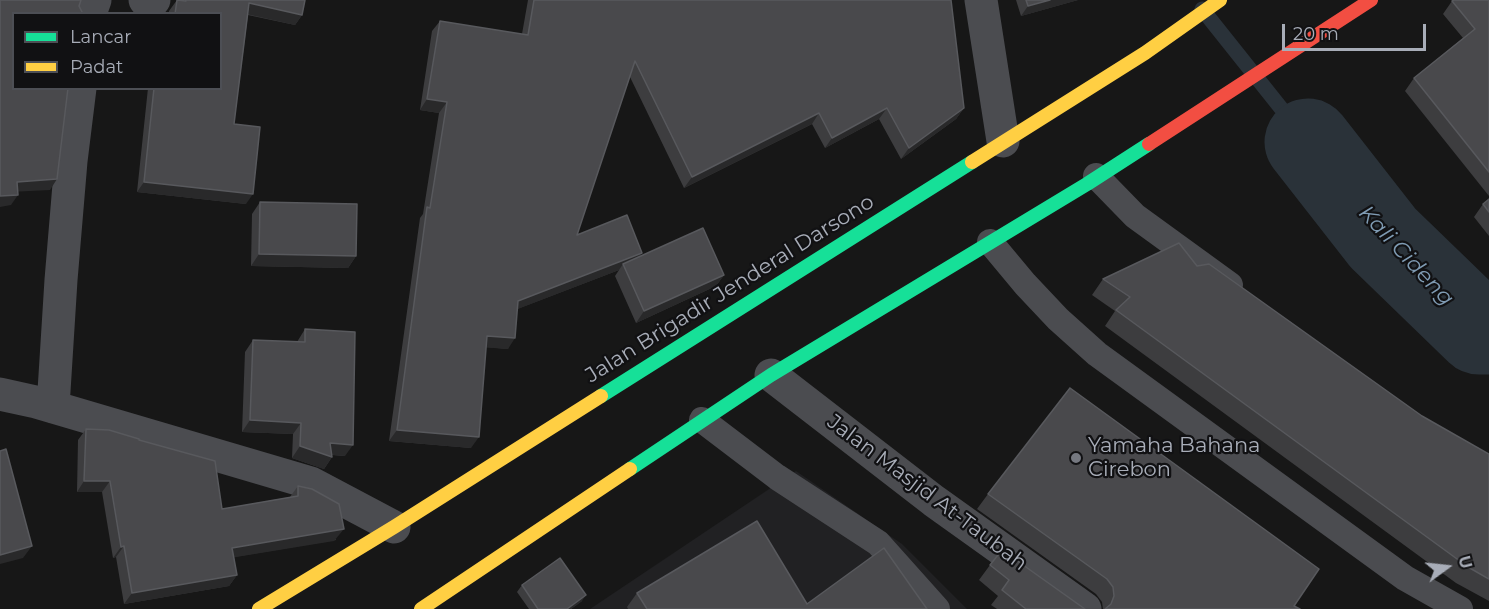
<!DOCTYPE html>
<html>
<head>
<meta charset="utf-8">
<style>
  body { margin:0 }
  #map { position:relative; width:1489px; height:609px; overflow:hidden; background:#171717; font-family:Montserrat,sans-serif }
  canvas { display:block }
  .legend { position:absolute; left:12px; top:12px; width:210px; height:78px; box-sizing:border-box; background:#111113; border:2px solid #4d4f55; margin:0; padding:8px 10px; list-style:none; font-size:18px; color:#a8adb8 }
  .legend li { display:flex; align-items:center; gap:12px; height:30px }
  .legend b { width:30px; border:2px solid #4d4f55 }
  .north { position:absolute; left:1417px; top:537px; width:60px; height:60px; -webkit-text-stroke:4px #111113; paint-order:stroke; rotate:75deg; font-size:16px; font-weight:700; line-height:24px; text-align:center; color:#a8adb8 }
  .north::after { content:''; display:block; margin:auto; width:21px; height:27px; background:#a8adb8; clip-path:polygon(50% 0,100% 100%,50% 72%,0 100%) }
  .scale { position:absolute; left:1282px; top:24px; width:144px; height:27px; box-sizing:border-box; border:3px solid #a8adb8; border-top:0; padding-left:8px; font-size:18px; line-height:21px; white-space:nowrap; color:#a8adb8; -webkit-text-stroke:4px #111113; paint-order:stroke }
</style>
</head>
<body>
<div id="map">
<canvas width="1489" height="609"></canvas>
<ul class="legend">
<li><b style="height:8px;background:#16e098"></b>Lancar</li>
<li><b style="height:8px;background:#ffcf43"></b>Padat</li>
</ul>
<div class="north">U</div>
<div class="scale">20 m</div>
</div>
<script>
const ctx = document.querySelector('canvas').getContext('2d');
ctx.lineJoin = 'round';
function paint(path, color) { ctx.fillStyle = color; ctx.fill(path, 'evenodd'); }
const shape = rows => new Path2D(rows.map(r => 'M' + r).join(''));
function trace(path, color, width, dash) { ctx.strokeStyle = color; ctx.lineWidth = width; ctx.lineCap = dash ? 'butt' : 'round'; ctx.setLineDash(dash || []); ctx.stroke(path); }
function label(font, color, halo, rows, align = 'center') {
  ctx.font = font + ' Montserrat,sans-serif'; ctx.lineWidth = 4.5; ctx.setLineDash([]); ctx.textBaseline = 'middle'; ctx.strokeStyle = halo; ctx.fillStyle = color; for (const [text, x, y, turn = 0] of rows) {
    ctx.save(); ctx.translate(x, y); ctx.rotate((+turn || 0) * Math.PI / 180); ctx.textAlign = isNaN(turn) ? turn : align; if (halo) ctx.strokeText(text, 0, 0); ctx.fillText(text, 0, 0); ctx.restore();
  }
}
const built = shape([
  [796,471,902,544,967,609,590,609]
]);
const stream = shape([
  [1202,9,1308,142]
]);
const river = shape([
  [1308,142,1383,238,1479,331,1489,331]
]);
const lane = shape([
  [1096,176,1135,216,1230,285],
  [990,242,1025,284,1058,319,1097,354,1405,578,1460,609],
  [702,420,777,477,878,543,937,609]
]);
const street = shape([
  [145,0,154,0],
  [981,0,1003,141],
  [90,14,95,0],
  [771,375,934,501,1085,609],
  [0,394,36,402,311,483,394,527],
  [53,407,61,280,71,161,80,88]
]);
const fast = shape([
  [601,396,972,162],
  [630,469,771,375,1087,184,1149,144]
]);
const slow = shape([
  [972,162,1145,53,1220,0],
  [259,609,394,527,601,396],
  [421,609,630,469]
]);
const jam = shape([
  [1149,144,1371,0]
]);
const wall = shape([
  [177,0,305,0,302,15,295,25,248,15,234,124,246,204,137,192,148,88,220,88,220,14,169,14,169,11],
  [528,0,950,0,964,108,956,119,901,159,879,119,825,148,812,124,684,188,630,77,577,235,639,257,724,275,716,286,636,323,615,276,619,270,517,309,508,349,486,347,471,448,389,441,420,218,423,214,439,113,420,110,432,31,440,21,522,34],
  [1016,0,1078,0,1021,16],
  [1489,0,1489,196,1405,91,1414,78,1463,38,1443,14,1452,1],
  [1489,199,1489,236,1474,217,1483,204],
  [260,202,356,256,348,268,251,266,252,214],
  [1197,266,1422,416,1489,454,1489,601,1456,583,1105,326,1115,311,1092,295,1103,279],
  [305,329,345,456,332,455,332,457,324,469,292,458,293,434,242,432,245,352,253,340,297,342],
  [86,429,139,440,222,509,290,497,298,486,336,540,234,557,237,575,229,586,124,604,116,557,113,558,102,492,77,492,78,440],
  [988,494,1294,606,1300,609,1103,609,1102,602,1096,594,977,509],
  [990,565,1085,609,997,609,991,605,998,596,979,580],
  [522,585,582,601,571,609,529,609,517,592],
  [637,593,807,604,927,609,628,609,627,607]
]);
const shadedWall = shape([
  [1050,0,1078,0,1021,16,1028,6],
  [249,3,302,15,295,25,242,13],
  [427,99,447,102,439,113,420,110],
  [887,108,879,119,825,148,832,138],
  [964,108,956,119,901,159,909,148],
  [819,113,812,124,684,188,692,177],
  [57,179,50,190,9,192,17,182],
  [144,182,253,194,246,204,137,192],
  [18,195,11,205,0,207,0,196],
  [642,253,634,264,623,264,619,270,510,312,518,301],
  [259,254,356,256,348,268,251,266],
  [724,275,716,286,636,323,644,311],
  [487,336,515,338,508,349,479,347],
  [250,420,301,423,293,434,242,432],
  [397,430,479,437,471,448,389,441],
  [330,443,353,445,345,456,324,454,332,457,324,469,292,458,300,446],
  [84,481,110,481,102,492,77,492],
  [344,529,334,541,224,559,232,548],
  [32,546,23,558,0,564,0,555],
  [124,546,116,557,113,558,121,547],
  [237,575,229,586,124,604,132,593],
  [586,595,582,601,571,609,567,609]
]);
const building = shape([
  [0,0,81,0,79,6,83,14,14,14,14,88,68,88,57,179,17,182,18,195,0,196,0,0],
  [177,0,186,1,186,0,305,0,302,15,249,3,234,124,260,127,253,194,144,182,154,88,220,88,220,14,175,14,177,0],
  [534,0,951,0,964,108,909,148,887,108,832,138,819,113,692,177,635,61,577,235,627,215,642,253,518,301,515,338,487,336,479,437,397,430,427,207,430,208,447,102,427,99,440,21,528,35,534,0],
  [1026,0,1050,0,1028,6,1026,0],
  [1454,0,1489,0,1489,172,1414,78,1475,29,1452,1,1454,0],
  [1489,199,1489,212,1483,204,1489,199],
  [260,202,357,204,356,256,259,254,260,202],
  [703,228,724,275,644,311,623,264,703,228],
  [1179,243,1197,266,1209,264,1422,416,1489,454,1489,579,1468,567,1116,310,1130,297,1103,279,1179,243],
  [305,329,355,332,353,445,330,443,332,457,300,446,301,423,250,420,253,340,305,342,305,329],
  [1070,388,1319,569,1294,606,1300,609,1105,609,1111,604,1114,596,1113,587,1107,579,988,494,1070,388],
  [86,429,109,430,139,439,139,440,215,461,222,509,298,496,298,486,312,489,339,504,344,529,232,548,237,575,132,593,124,546,121,547,110,481,84,481,86,429],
  [6,449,32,546,0,555,0,451,6,449],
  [757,521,807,604,884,548,927,609,647,609,637,593,757,521],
  [1002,550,1085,609,1026,609,1002,590,1009,580,990,565,1002,550],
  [560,558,586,595,567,609,538,609,522,585,560,558]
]);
const markers = [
  [1076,458,6,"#757880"]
];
const streetNames = [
  ["Jalan Brigadir Jenderal Darsono",730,289,-32],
  ["Jalan Masjid At-Taubah",927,493,37]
];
const poiNames = [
  ["Yamaha Bahana",1088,446],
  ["Cirebon",1088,470]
];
const waterNames = [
  ["Kali Cideng",1406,256,47]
];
paint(built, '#212123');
trace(stream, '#2a3239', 15);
trace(river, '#2a3239', 87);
trace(lane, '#4b4c50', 26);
trace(street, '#4b4c50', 33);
trace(fast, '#16e098', 14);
trace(slow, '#ffcf43', 14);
trace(jam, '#f24e42', 14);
paint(wall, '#3d3d3f');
paint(shadedWall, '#29292a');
paint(building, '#49494c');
trace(building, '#58595d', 1.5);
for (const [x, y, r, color] of markers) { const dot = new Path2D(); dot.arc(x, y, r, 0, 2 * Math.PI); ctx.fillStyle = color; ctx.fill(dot); trace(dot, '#111113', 2); }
label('21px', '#a8adb8', '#111113', streetNames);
label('21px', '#a8adb8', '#111113', poiNames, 'left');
label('italic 22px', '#7f9bb3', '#111113', waterNames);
</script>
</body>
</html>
